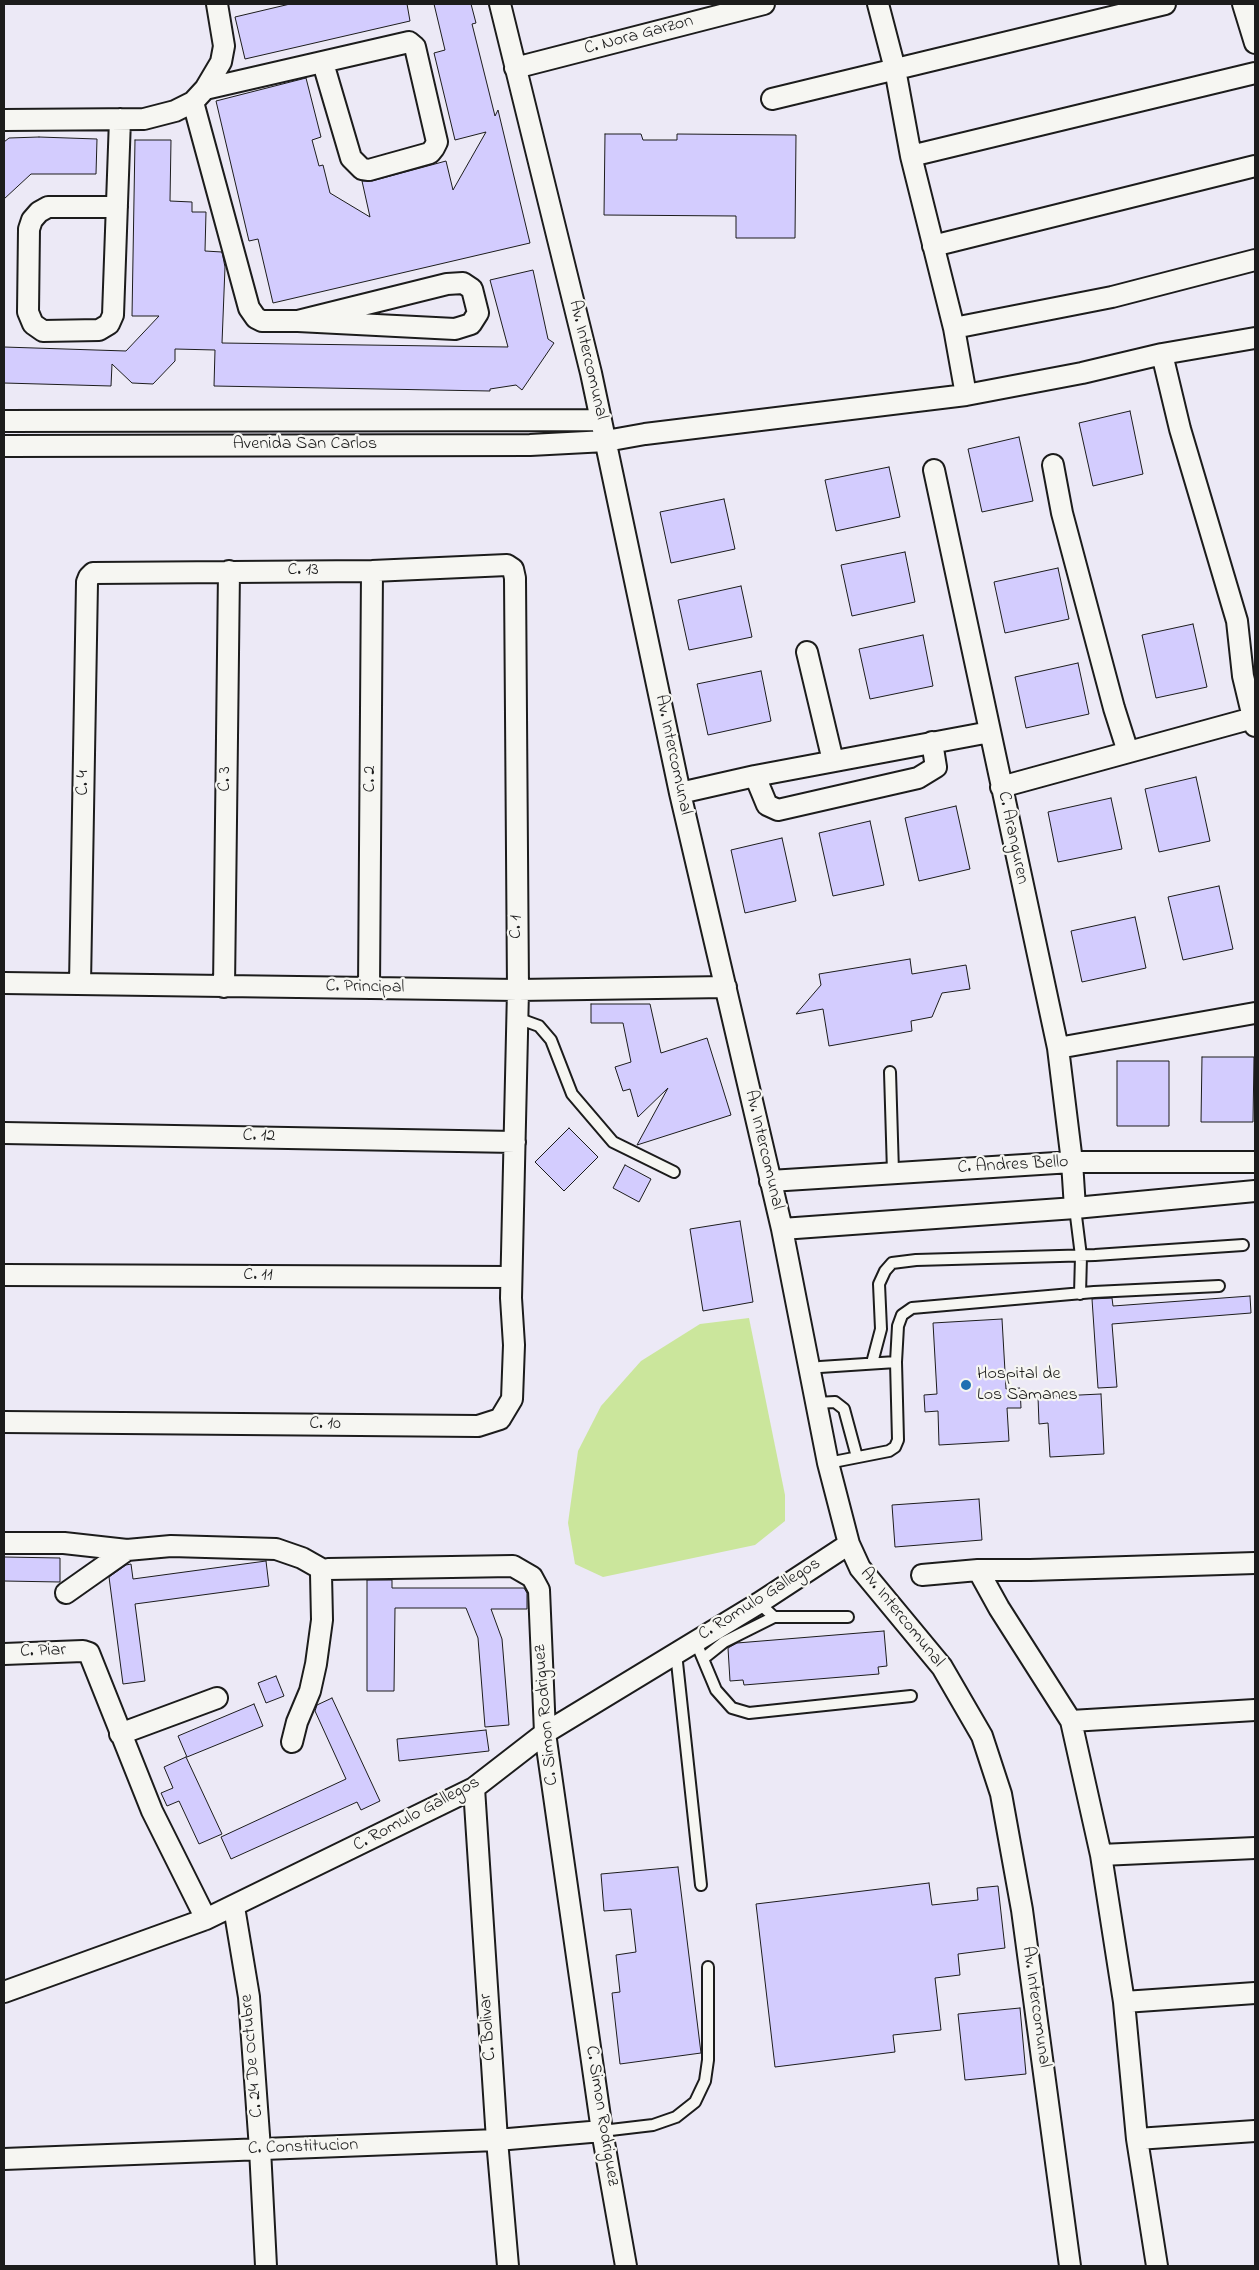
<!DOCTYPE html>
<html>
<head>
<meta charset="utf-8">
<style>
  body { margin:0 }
  #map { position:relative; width:1259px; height:2270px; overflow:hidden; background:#ece9f6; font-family:"Indie Flower",sans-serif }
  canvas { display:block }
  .frame { position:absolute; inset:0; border:5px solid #1c1c1c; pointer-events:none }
</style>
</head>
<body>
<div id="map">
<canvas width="1259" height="2270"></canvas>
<div class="frame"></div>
</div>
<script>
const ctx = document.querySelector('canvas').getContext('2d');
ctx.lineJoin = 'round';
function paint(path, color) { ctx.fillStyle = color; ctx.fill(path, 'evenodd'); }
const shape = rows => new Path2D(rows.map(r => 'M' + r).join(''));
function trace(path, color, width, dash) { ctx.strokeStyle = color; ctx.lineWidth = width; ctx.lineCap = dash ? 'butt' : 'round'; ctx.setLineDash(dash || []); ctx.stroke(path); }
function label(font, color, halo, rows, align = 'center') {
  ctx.font = font + ' "Indie Flower",sans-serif'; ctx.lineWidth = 4.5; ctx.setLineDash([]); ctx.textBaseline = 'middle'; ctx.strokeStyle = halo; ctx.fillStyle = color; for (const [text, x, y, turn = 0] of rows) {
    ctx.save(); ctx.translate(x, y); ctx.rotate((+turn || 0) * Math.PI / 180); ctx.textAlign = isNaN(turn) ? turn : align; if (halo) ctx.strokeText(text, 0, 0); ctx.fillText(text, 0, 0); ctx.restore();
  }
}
const green = shape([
  [749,1318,785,1495,785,1521,755,1545,603,1577,575,1564,568,1523,578,1451,601,1406,641,1361,700,1324]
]);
const building = shape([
  [290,4,407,4,410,21,245,59,235,17,290,4],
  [434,4,471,4,476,23,472,24,495,116,498,110,530,243,273,303,258,239,249,241,216,101,306,78,321,137,312,140,319,166,323,165,330,193,370,217,362,181,372,181,446,161,453,190,486,132,455,140,434,53,445,50,434,4],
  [605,134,641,134,643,140,677,140,677,134,796,135,795,238,736,238,736,216,604,215,605,134],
  [39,137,97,139,96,174,31,174,4,199,4,142,9,138,39,137],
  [135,140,171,140,170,201,192,202,192,212,206,212,205,251,222,252,225,267,222,343,508,347,490,280,533,270,548,339,554,343,522,390,516,385,490,389,490,391,214,386,215,350,175,349,175,361,153,384,132,383,112,364,111,386,4,383,4,347,126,351,159,316,132,316,135,140],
  [1130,411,1143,474,1093,486,1079,423,1130,411],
  [1019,437,1033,501,982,512,968,449,1019,437],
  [889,467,900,517,836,531,825,480,889,467],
  [724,499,735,549,671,563,660,512,724,499],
  [905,552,915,602,852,616,841,565,905,552],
  [1058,568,1069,619,1005,633,994,582,1058,568],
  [741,586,752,637,689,650,678,600,741,586],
  [1193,624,1207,687,1156,698,1142,635,1193,624],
  [923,635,933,686,870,699,859,649,923,635],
  [1078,663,1089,714,1026,728,1015,677,1078,663],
  [761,671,771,721,708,735,697,684,761,671],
  [1196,777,1210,841,1159,852,1145,789,1196,777],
  [1111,798,1122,849,1058,862,1048,812,1111,798],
  [956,806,970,869,919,881,905,818,956,806],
  [870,821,884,885,833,896,819,833,870,821],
  [782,838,796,901,745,913,731,850,782,838],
  [1219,886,1233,949,1183,960,1168,897,1219,886],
  [1135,917,1146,968,1082,982,1071,931,1135,917],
  [910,959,912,974,966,965,970,989,942,993,932,1017,911,1021,912,1031,829,1046,823,1009,796,1014,821,985,819,974,910,959],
  [591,1004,650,1004,661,1053,707,1038,731,1115,637,1145,668,1088,638,1117,630,1089,623,1091,615,1067,631,1062,623,1023,591,1023,591,1004],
  [1202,1057,1254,1057,1253,1122,1201,1122,1202,1057],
  [1117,1061,1169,1061,1169,1126,1117,1126,1117,1061],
  [569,1128,598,1157,564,1191,535,1162,569,1128],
  [625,1165,651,1179,639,1202,613,1188,625,1165],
  [740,1221,753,1302,703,1311,690,1229,740,1221],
  [1250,1296,1251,1313,1112,1324,1117,1387,1098,1388,1092,1299,1112,1298,1113,1306,1250,1296],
  [1002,1319,1006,1389,1020,1388,1021,1408,1007,1408,1009,1441,939,1445,938,1411,925,1412,924,1395,937,1394,933,1323,1002,1319],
  [1101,1394,1104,1454,1050,1457,1048,1423,1039,1424,1038,1397,1101,1394],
  [979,1499,982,1540,895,1547,892,1505,979,1499],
  [4,1557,60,1558,60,1582,4,1581,4,1557],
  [266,1561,269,1586,135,1604,145,1681,123,1684,109,1577,126,1565,131,1564,133,1579,266,1561],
  [367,1580,392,1580,392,1588,524,1588,527,1593,527,1609,491,1609,502,1639,509,1725,485,1727,478,1638,466,1608,395,1608,394,1691,367,1691,367,1580],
  [884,1631,887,1666,878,1667,879,1674,744,1685,743,1680,730,1681,728,1648,737,1643,884,1631],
  [276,1676,284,1696,266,1703,258,1683,276,1676],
  [332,1698,380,1801,361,1810,357,1802,231,1859,221,1837,346,1779,315,1711,317,1705,332,1698],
  [254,1704,263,1726,187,1757,178,1736,254,1704],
  [486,1730,489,1751,399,1761,397,1739,486,1730],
  [186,1757,222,1834,199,1844,179,1801,167,1806,161,1793,173,1788,164,1767,186,1757],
  [678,1867,701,2053,620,2064,612,1993,620,1992,616,1955,636,1952,631,1909,604,1911,601,1874,678,1867],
  [929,1883,932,1905,978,1900,977,1888,998,1886,1005,1948,958,1954,960,1975,935,1978,941,2030,893,2035,895,2052,775,2067,756,1904,929,1883],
  [1020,2008,1026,2074,965,2080,958,2014,1020,2008]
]);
const service = shape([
  [517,1018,539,1026,551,1040,572,1094,613,1142,674,1172],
  [890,1072,893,1172],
  [1075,1208,1081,1256,1080,1294],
  [872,1363,881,1329,879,1284,885,1271,892,1263,916,1260,1095,1255,1243,1245],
  [809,1370,820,1367,896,1362],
  [816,1403,835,1402,844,1409,857,1457],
  [828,1463,889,1451,895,1447,898,1440,896,1362,898,1326,902,1315,912,1308,1094,1292,1219,1286],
  [774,1617,848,1617],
  [695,1640,716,1690,732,1708,749,1713,911,1696],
  [676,1653,701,1885],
  [704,1658,724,1642,774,1617,759,1603],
  [602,2131,653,2125,676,2117,695,2102,705,2081,708,2060,708,1967]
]);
const minor = shape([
  [500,4,591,373,680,793,782,1229,828,1463,849,1544,860,1568,942,1667,982,1736,1001,1794,1022,1910,1070,2266],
  [878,4,895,69,911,156,954,328,966,395],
  [1243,4,1255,43],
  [515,68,764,4],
  [205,89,409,42,415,47,437,142,434,148,430,153,369,170,362,169,351,158,323,63],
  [772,99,1165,4],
  [193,102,249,308,256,318,262,321,298,321,455,329,471,324,478,313,472,289,463,283,447,284,298,321],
  [4,120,144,119,175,111,193,102,205,89,221,62,224,46,217,4],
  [911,156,1255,73],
  [117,207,48,207,39,212,32,220,29,229,28,312,33,324,43,331,99,330,109,324,113,315,120,119],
  [933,246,1255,166],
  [954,328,1112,297,1255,260],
  [1162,354,1180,429,1237,621,1243,676,1255,726],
  [4,421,601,420],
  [4,446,530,445,606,441,645,434,966,395,1082,373,1162,354,1255,338],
  [1053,465,1062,513,1114,708,1128,752],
  [934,470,1058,1048,1072,1162,1075,1208],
  [807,652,833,761],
  [755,776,767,805,778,810,918,778,936,767,932,742],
  [1001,787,1253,718],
  [680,793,755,776,990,732],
  [4,983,518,990,726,987],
  [224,987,229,571],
  [369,988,372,571],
  [1058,1048,1255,1013],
  [4,1133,515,1142],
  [770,1181,1072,1162,1255,1162],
  [782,1229,1075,1208,1255,1191],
  [4,1275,511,1277],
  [4,1422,478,1426,500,1419,512,1399,514,1345,511,1298,518,990,515,578,513,569,507,565,372,571,93,573,89,577,87,582,80,984],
  [4,1543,64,1543,127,1550],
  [978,1570,999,1608,1071,1721,1101,1855,1124,2002,1137,2139,1157,2266],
  [922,1575,978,1570,1030,1570,1255,1563],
  [66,1593,127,1550,171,1546,276,1549,302,1558,325,1571],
  [4,1654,83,1651,89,1653,152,1811,206,1919],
  [1071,1721,1255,1710],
  [120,1734,217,1698],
  [292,1742,297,1722,310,1691,316,1664,322,1620,321,1574,325,1571,328,1569,513,1566,532,1577,539,1590,545,1733,602,2131,626,2266],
  [474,1788,497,2140,508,2266],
  [1101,1855,1255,1848],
  [234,1907,249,1997,260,2149,266,2266],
  [4,1992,206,1919,474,1788,545,1733,759,1603,849,1544],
  [1124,2002,1255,1993],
  [1137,2139,1255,2131],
  [4,2159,497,2140,602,2131]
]);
const markers = [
  [966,1385,6,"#1f6fb2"]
];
const streetNames = [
  ["C. Nora Garzon",639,36,-15],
  ["Av. Intercomunal",587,360,77],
  ["Avenida San Carlos",305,445],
  ["C. 13",303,571],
  ["Av. Intercomunal",672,755,78],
  ["C. 3",226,779,-89],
  ["C. 2",371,779,-90],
  ["C. 4",84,783,-89],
  ["C. Aranguren",1012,838,78],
  ["C. 1",517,927,-90],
  ["C. Principal",365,988,1],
  ["C. 12",259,1137,1],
  ["Av. Intercomunal",763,1150,77],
  ["C. Andres Bello",1013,1166,-3],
  ["C. 11",258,1276],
  ["C. 10",325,1425,1],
  ["C. Romulo Gallegos",760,1600,-32],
  ["Av. Intercomunal",901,1618,51],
  ["C. Piar",43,1652,-2],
  ["C. Simon Rodriguez",547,1715,-95],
  ["C. Romulo Gallegos",417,1815,-28],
  ["Av. Intercomunal",1035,2007,82],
  ["C. Bolivar",489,2027,-94],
  ["C. 24 De Octubre",253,2056,-95],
  ["C. Simon Rodriguez",601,2116,81],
  ["C. Constitucion",303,2148,-2]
];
const poiNames = [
  ["Hospital de",977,1375],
  ["Los Samanes",977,1396]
];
paint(green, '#cbe69c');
paint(building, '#d3ccfe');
trace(building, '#1c1c1c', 1);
trace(service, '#1c1c1c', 14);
trace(minor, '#1c1c1c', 24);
trace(service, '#f6f6f2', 10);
trace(minor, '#f6f6f2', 20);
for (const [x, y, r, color] of markers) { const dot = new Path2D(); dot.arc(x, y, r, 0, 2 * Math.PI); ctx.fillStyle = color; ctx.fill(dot); trace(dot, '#f6f6f2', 2); }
label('18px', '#1c1c1c', '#f6f6f2', streetNames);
label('18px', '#1c1c1c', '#f6f6f2', poiNames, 'left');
</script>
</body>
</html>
